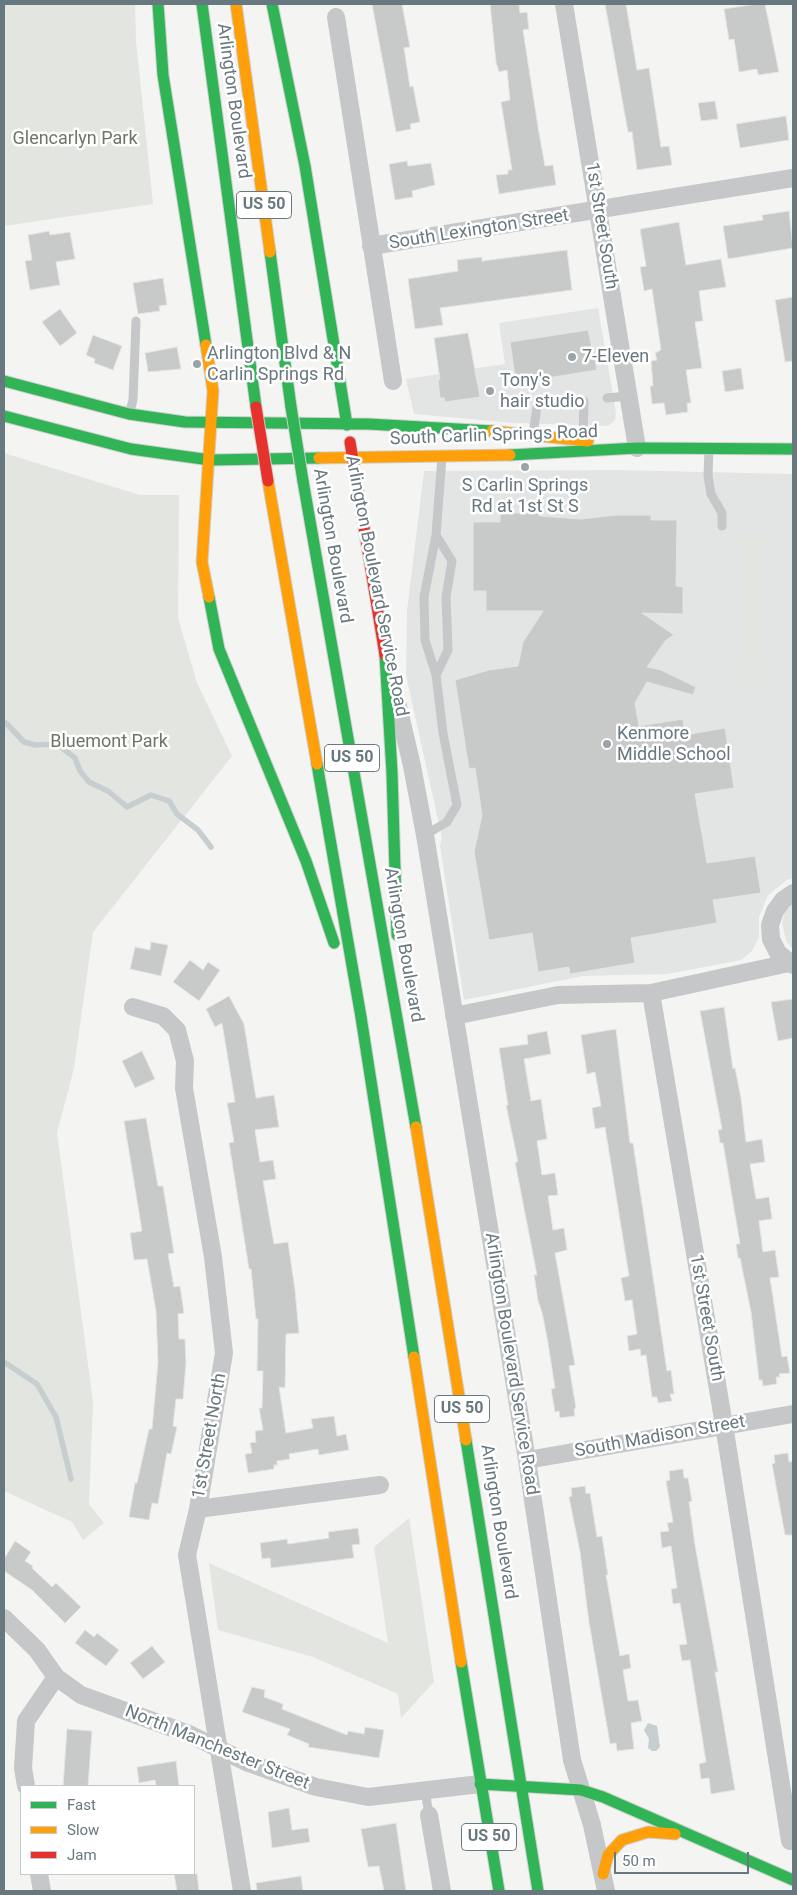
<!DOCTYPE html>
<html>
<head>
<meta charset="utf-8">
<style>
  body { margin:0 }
  #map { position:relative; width:797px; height:1895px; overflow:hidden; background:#f4f4f3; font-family:Roboto,sans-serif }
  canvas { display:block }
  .frame { position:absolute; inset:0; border:5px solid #68787f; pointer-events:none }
  .legend { position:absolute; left:20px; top:1785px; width:175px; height:90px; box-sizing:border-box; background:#fff; border:1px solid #c3c9cc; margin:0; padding:6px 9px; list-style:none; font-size:15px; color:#68787f }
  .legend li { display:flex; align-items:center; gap:10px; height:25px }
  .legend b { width:25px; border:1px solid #c3c9cc }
  .scale { position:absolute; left:614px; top:1852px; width:135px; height:22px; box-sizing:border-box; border:2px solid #68787f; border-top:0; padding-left:6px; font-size:15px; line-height:18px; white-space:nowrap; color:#68787f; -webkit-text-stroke:4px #fff; paint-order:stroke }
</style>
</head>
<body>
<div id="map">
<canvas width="797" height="1895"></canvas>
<div class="frame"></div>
<ul class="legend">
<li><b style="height:6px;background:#30b455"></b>Fast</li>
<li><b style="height:6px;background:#ff9f0a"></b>Slow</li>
<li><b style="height:6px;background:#e5322d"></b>Jam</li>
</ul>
<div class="scale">50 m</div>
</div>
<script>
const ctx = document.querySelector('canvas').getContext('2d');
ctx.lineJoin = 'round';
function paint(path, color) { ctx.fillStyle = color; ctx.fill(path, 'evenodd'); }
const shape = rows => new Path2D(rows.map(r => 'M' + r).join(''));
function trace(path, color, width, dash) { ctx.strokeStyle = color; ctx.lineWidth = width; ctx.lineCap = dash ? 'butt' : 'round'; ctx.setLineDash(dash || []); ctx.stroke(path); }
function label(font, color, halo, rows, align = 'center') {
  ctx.font = font + ' Roboto,sans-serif'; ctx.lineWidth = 5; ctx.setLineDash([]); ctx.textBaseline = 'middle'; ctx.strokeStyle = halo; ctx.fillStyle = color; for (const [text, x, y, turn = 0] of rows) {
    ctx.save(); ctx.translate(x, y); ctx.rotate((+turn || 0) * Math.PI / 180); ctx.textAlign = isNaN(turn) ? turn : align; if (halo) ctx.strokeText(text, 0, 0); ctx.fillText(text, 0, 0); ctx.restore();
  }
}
const built = shape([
  [598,308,616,413,615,420,608,426,514,423,414,414,406,379,505,364,499,323],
  [618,470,793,474,793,878,787,880,768,895,759,917,759,937,752,951,741,960,668,974,583,976,464,1000,440,846,442,838,406,675,407,611,424,471]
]);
const green = shape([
  [4,4,135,4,136,41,153,204,4,226],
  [4,453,140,495,179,495,178,618,197,683,232,756,93,932,74,1068,57,1133,93,1402,89,1504,104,1523,83,1540,72,1522,4,1491],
  [735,535,771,536,774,539,771,543,759,544,758,661,768,662,772,664,772,670,764,683,751,687,735,680,731,668,731,664,735,662,746,661,747,543,735,543,733,539],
  [441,558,444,562,438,604,441,646,436,648,432,625,432,604,434,582],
  [793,903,793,949,786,941,782,922,785,912],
  [409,1518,434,1682,401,1718,398,1694,313,1657,218,1630,209,1563,388,1643,374,1547]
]);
const water = shape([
  [648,1723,657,1726,660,1747,656,1751,652,1751,648,1748,649,1739,644,1730]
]);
const stream = shape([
  [4,723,6,723,24,742,35,745,57,744,75,758,80,771,89,782,108,791,127,807,151,795,169,801,177,814,198,830,211,847],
  [4,1362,37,1384,56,1417,71,1479]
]);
const building = shape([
  [372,4,402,4,410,47,404,48,410,87,413,86,420,122,410,124,411,129,396,132,372,4],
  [490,4,519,4,520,13,527,12,529,29,523,30,538,127,545,166,553,165,556,185,499,194,496,175,508,174,508,170,512,170,501,102,510,100,507,70,499,72,496,62,490,4],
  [605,4,626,4,637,70,649,68,661,147,669,146,672,165,637,170,632,132,628,132,605,4],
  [756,4,765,4,779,72,758,75,757,69,739,72,734,39,729,40,724,9,756,4],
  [715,101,718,119,701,121,698,103,715,101],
  [786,116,789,140,740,148,736,124,786,116],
  [407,161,408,166,431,163,435,185,412,191,413,197,395,200,389,164,407,161],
  [789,211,793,248,728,259,723,226,763,220,762,215,789,211],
  [679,222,686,265,721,259,726,287,699,291,703,321,695,322,702,368,686,370,691,403,687,403,688,412,666,415,664,403,652,404,650,386,653,386,651,361,657,360,655,353,661,350,652,289,644,291,640,267,646,266,640,229,679,222],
  [49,231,50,235,70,232,75,259,56,262,60,285,30,290,25,261,32,260,28,235,49,231],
  [567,250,572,290,440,308,443,325,415,329,408,279,458,271,457,260,482,257,482,261,567,250],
  [163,278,167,305,159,306,160,311,138,314,133,283,163,278],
  [793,297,793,361,785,362,775,300,793,297],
  [60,309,77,333,60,346,42,322,60,309],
  [588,330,597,370,516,383,510,342,588,330],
  [468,333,480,397,445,402,444,398,440,398,438,380,440,380,434,338,468,333],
  [93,335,122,346,113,370,94,363,95,359,86,355,93,335],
  [177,347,181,369,148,372,145,353,177,347],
  [741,368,744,389,725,392,722,371,741,368],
  [500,513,539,513,539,516,581,519,616,515,651,515,651,520,677,520,676,586,683,587,683,614,642,613,674,635,666,640,647,667,661,670,696,687,693,695,647,682,635,703,639,726,683,719,685,735,725,728,734,788,695,794,707,863,755,856,761,893,713,900,717,923,631,938,635,963,570,974,569,967,538,972,532,933,489,940,474,852,482,815,475,768,469,769,455,680,489,670,518,666,523,642,543,611,486,611,486,591,473,591,473,522,500,522,500,513],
  [151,942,168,945,161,976,130,969,135,947,150,950,151,942],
  [190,960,203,970,208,962,220,970,199,1001,173,982,190,960],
  [229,996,244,1024,256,1098,274,1095,279,1127,255,1130,260,1162,273,1160,276,1179,263,1181,274,1244,288,1242,295,1290,299,1333,286,1334,285,1388,279,1387,286,1433,313,1428,311,1419,334,1416,337,1436,346,1434,349,1450,319,1455,318,1449,289,1454,290,1459,277,1461,277,1465,274,1465,274,1469,248,1473,245,1454,252,1453,250,1443,256,1442,255,1431,263,1430,259,1408,262,1408,263,1371,257,1371,258,1319,256,1319,251,1269,249,1269,229,1143,234,1142,227,1103,235,1102,222,1023,215,1027,206,1009,229,996],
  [793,999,793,1038,778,1041,771,1002,793,999],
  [724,1007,733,1069,735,1068,741,1098,746,1142,762,1139,765,1162,750,1164,756,1199,769,1197,772,1219,759,1221,763,1252,775,1250,779,1277,770,1278,782,1357,787,1356,790,1373,779,1374,780,1377,776,1377,777,1384,763,1386,762,1380,759,1380,751,1312,740,1258,738,1258,736,1244,740,1244,723,1143,720,1143,718,1130,722,1129,700,1011,724,1007],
  [616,1029,630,1143,633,1143,667,1371,671,1370,674,1394,670,1394,672,1401,658,1403,657,1397,652,1397,646,1355,641,1356,640,1349,629,1351,627,1336,637,1334,632,1300,625,1301,621,1278,629,1276,605,1127,595,1129,592,1108,601,1106,595,1072,587,1074,581,1035,616,1029],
  [547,1031,551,1054,524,1059,531,1101,541,1099,547,1139,537,1141,542,1175,555,1173,558,1195,548,1196,553,1230,564,1228,567,1250,555,1253,575,1365,569,1366,576,1408,574,1409,575,1416,560,1418,559,1411,555,1412,551,1389,555,1388,548,1343,542,1312,538,1301,534,1275,537,1275,515,1162,518,1162,506,1105,508,1105,499,1048,528,1044,527,1035,547,1031],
  [142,1051,155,1079,135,1088,122,1061,142,1051],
  [146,1118,158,1186,163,1186,174,1253,168,1254,174,1287,180,1286,184,1313,178,1314,179,1339,185,1339,186,1363,183,1399,176,1399,173,1426,177,1427,171,1454,167,1453,158,1504,152,1503,149,1520,129,1517,135,1483,137,1483,149,1429,152,1429,158,1362,156,1311,147,1259,134,1260,130,1233,142,1231,124,1121,146,1118],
  [788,1453,789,1462,793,1461,793,1535,785,1535,772,1464,775,1463,774,1455,788,1453],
  [683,1469,684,1478,688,1478,692,1501,689,1502,695,1545,718,1672,715,1672,735,1790,711,1794,709,1778,701,1779,699,1764,706,1762,690,1660,682,1661,679,1645,687,1644,680,1603,673,1604,671,1589,677,1588,671,1546,662,1548,660,1532,669,1531,667,1523,673,1522,666,1481,670,1480,669,1471,683,1469],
  [585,1486,586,1494,590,1493,597,1537,602,1536,608,1575,606,1575,620,1656,629,1654,631,1668,623,1670,628,1701,638,1700,642,1721,631,1723,634,1749,617,1751,616,1743,610,1744,589,1622,580,1552,569,1497,572,1496,571,1488,585,1486],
  [358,1528,360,1544,352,1545,354,1558,271,1568,270,1558,262,1559,260,1543,287,1539,288,1544,329,1538,328,1532,358,1528],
  [15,1541,31,1552,25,1561,33,1566,32,1568,52,1587,56,1583,81,1607,65,1623,32,1590,4,1571,4,1559,15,1541],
  [85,1630,94,1637,97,1633,119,1650,106,1666,75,1643,85,1630],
  [152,1646,165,1662,143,1679,130,1663,152,1646],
  [252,1687,265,1690,264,1697,283,1704,282,1709,347,1735,348,1731,364,1734,365,1727,384,1730,379,1758,308,1747,309,1744,287,1735,290,1729,242,1712,252,1687],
  [67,1729,92,1731,88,1786,63,1786,67,1729],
  [176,1761,179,1786,156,1786,155,1780,139,1783,137,1767,176,1761],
  [289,1808,292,1830,308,1828,310,1842,272,1848,268,1812,289,1808],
  [396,1823,406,1891,384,1891,379,1866,368,1867,361,1829,396,1823],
  [174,1874,197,1874,199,1891,177,1891,174,1874],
  [301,1876,303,1891,257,1891,256,1883,301,1876]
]);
const lane = shape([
  [607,398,628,396],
  [130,411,133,400,136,321],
  [533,434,537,407],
  [583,438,584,401],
  [709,449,708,476,711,494,722,513,722,526],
  [436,675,448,650,446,597,452,561,436,535],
  [425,835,447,822,457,805,443,733,436,675,425,640,424,597,436,535,442,457],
  [425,1790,429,1815]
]);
const street = shape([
  [564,4,637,448],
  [336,17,393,381],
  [371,246,793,178],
  [398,706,412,766,425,835,527,1460,572,1760,592,1825,606,1891],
  [793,893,783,900,775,911,770,925,771,939,778,953,793,965],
  [651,993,789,963],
  [133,1007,163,1016,177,1030,185,1061,184,1088,213,1257,224,1353,198,1509,187,1555,242,1891],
  [454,1016,558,995,651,993,724,1425,790,1841],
  [527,1460,793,1414],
  [198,1509,380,1485],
  [4,1618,37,1650,56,1677,81,1695,189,1734,246,1762,316,1787,368,1797,480,1784],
  [26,1786,23,1768,26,1721,56,1677],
  [429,1815,442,1891],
  [39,1874,42,1891]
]);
const fast = shape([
  [158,4,163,75,206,345],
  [202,4,256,407],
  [272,4,305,166,347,425],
  [270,252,291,407],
  [4,381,129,414,185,422,368,424,492,431],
  [4,416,131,449,210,460,319,458],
  [510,455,637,448,793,449],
  [303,481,416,1127],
  [209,597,219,649,306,861,334,943],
  [385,655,392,773,397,935],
  [317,764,361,1017,414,1357],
  [466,1440,538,1891],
  [461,1662,499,1891],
  [480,1784,581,1790,603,1797,793,1880]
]);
const slow = shape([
  [236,4,270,252],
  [206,345,213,391,202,562,209,597],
  [492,431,588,441],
  [319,458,510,455],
  [268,481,317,764],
  [416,1127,466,1440],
  [414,1357,461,1662],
  [603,1874,608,1855,622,1840,648,1832,675,1834]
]);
const jam = shape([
  [350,442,385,655]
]);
const fastBridge = shape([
  [291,407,303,481]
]);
const jamBridge = shape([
  [256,407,268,481]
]);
const markers = [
  [572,357,5,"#99a3a8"],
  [197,364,5,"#99a3a8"],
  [490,391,5,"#99a3a8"],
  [525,467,5,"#99a3a8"],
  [607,744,5,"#99a3a8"]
];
const shields = [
  [264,205,55],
  [352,758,55],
  [462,1409,55],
  [489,1837,55]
];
const shieldNames = [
  ["US 50",264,205],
  ["US 50",352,758],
  ["US 50",462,1409],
  ["US 50",489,1837]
];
const streetNames = [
  ["Arlington Boulevard",233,101,82],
  ["1st Street South",601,226,81],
  ["South Lexington Street",479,230,-9],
  ["South Carlin Springs Road",494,436,-2],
  ["Arlington Boulevard",332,546,80],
  ["Arlington Boulevard Service Road",376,586,79],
  ["Arlington Boulevard",403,945,80],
  ["1st Street South",706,1318,80],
  ["Arlington Boulevard Service Road",511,1364,81],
  ["1st Street North",210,1436,-80],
  ["South Madison Street",660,1437,-10],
  ["Arlington Boulevard",498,1522,81],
  ["North Manchester Street",217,1748,22]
];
const parkNames = [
  ["Glencarlyn Park",75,139],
  ["Bluemont Park",109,742]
];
const poiNames = [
  ["Arlington Blvd & N",207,354],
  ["Carlin Springs Rd",207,375],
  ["7-Eleven",582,357],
  ["Tony's",500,381],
  ["hair studio",500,402],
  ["S Carlin Springs",525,486,"center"],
  ["Rd at 1st St S",525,507,"center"],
  ["Kenmore",617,734],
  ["Middle School",617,755]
];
paint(built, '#e3e5e4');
paint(green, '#e3e5e1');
paint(water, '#c6ced0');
trace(stream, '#c6ced0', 5.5);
paint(building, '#c8caca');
trace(building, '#e4e4e3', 1);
trace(fast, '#cfd0d0', 13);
trace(slow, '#cfd0d0', 13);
trace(jam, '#cfd0d0', 13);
trace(lane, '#c5c7c8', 9);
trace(street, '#c5c7c8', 18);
trace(fast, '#30b455', 11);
trace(slow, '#ff9f0a', 11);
trace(jam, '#e5322d', 11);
trace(fastBridge, '#cfd0d0', 13, []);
trace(jamBridge, '#cfd0d0', 13, []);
trace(fastBridge, '#30b455', 11);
trace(jamBridge, '#e5322d', 11);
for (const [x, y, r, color] of markers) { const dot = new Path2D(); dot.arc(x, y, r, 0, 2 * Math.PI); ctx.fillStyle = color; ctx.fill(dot); trace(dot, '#fff', 2); }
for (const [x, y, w] of shields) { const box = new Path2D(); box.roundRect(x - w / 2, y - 13.5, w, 27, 4); ctx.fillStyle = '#fff'; ctx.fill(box); trace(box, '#68787f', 1); }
label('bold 16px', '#68787f', null, shieldNames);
label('18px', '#68787f', '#fff', streetNames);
label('18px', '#6c7766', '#fff', parkNames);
label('18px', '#68787f', '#fff', poiNames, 'left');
</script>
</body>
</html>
